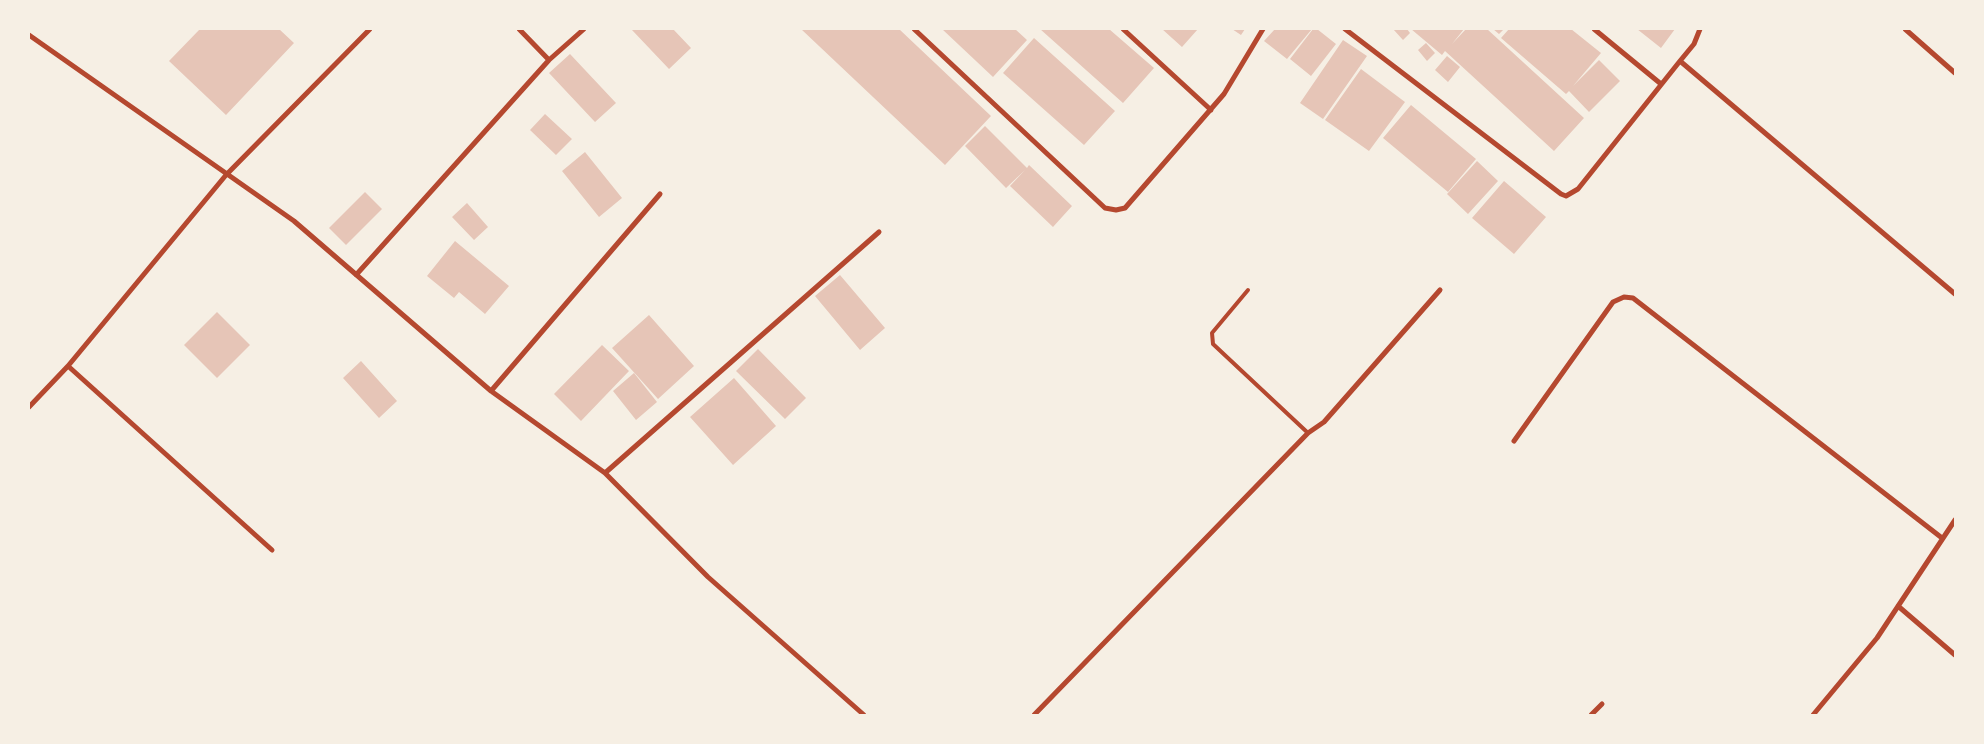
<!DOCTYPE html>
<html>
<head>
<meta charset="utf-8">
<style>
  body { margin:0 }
  #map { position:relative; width:1984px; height:744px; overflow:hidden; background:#f6efe4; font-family:"Open Sans",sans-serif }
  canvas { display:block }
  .frame { position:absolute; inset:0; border:30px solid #f6efe4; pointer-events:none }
</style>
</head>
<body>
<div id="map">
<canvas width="1984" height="744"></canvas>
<div class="frame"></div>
</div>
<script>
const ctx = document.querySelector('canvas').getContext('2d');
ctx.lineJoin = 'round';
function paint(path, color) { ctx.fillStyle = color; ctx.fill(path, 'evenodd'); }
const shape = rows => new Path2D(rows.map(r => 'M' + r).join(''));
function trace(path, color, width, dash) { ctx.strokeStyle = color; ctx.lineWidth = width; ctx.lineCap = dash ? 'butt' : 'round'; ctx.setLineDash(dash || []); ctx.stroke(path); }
const building = shape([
  [200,29,279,29,294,43,226,115,169,61],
  [633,29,673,29,691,48,669,69,632,30],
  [801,29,899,29,991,116,945,165],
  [942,29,1015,29,1027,40,993,77],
  [1040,29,1109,29,1154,68,1123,103],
  [1162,29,1198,29,1182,47],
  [1232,29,1245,29,1241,35],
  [1275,29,1312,29,1287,59,1264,41],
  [1313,29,1317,29,1336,44,1311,76,1290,59],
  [1393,29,1407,29,1410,33,1403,40],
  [1411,29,1464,29,1452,44,1466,29,1487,29,1584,118,1554,151,1445,51,1442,55],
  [1493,29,1504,29,1499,34],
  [1509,29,1571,29,1601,53,1573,86,1599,60,1620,81,1589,112,1569,91,1566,94,1501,38],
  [1637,29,1675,29,1661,48],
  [1034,38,1115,111,1084,145,1003,73],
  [1343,40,1367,56,1323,119,1300,103],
  [1426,43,1435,53,1427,61,1418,50],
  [570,54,616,103,595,122,549,73],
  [1447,56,1460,67,1448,82,1435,70],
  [1361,69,1405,102,1369,151,1325,120],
  [1411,105,1476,159,1448,192,1383,138],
  [545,114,572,139,556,155,530,130],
  [985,126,1027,168,1029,165,1072,206,1053,227,1010,186,1025,170,1006,188,965,146],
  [585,152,622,198,599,217,562,171],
  [1477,161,1498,181,1468,214,1447,194],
  [1504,181,1546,217,1514,254,1472,218],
  [365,192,382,209,346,245,329,228],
  [467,203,488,227,474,240,452,217],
  [455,241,509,286,485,314,459,292,454,298,427,276],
  [840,275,885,328,860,350,815,296],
  [217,312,250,345,217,378,184,345],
  [649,315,694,366,658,399,612,348],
  [602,345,629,371,581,421,554,394],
  [758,349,806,398,785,419,736,371],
  [361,361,397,401,379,418,343,378],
  [634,373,657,402,636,420,613,391],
  [734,378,776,426,733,465,690,417]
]);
const service = shape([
  [1248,290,1212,333,1213,344,1308,433]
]);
const minor = shape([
  [519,29,549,60],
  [914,29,1105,208,1116,210,1125,208,1224,94,1263,29],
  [1123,29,1211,110],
  [1345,29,1561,194,1566,196,1578,189,1680,61],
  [1594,29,1661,84],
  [1700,29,1694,44,1680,61,1955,294],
  [1905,29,1955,73],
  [29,35,294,221,491,391,605,473,708,577,864,715],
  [356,275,549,60,584,29],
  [68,366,272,550],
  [491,391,660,194],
  [29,407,68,366,226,175,370,29],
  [1514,441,1613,302,1624,297,1633,298,1942,538],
  [605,473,879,232],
  [1898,606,1955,655],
  [1034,715,1308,433,1324,422,1440,290],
  [1591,715,1602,704],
  [1813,715,1877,638,1955,520]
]);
paint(building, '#e6c5b7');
trace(service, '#b5482f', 4);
trace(minor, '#b5482f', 5);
</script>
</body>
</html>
